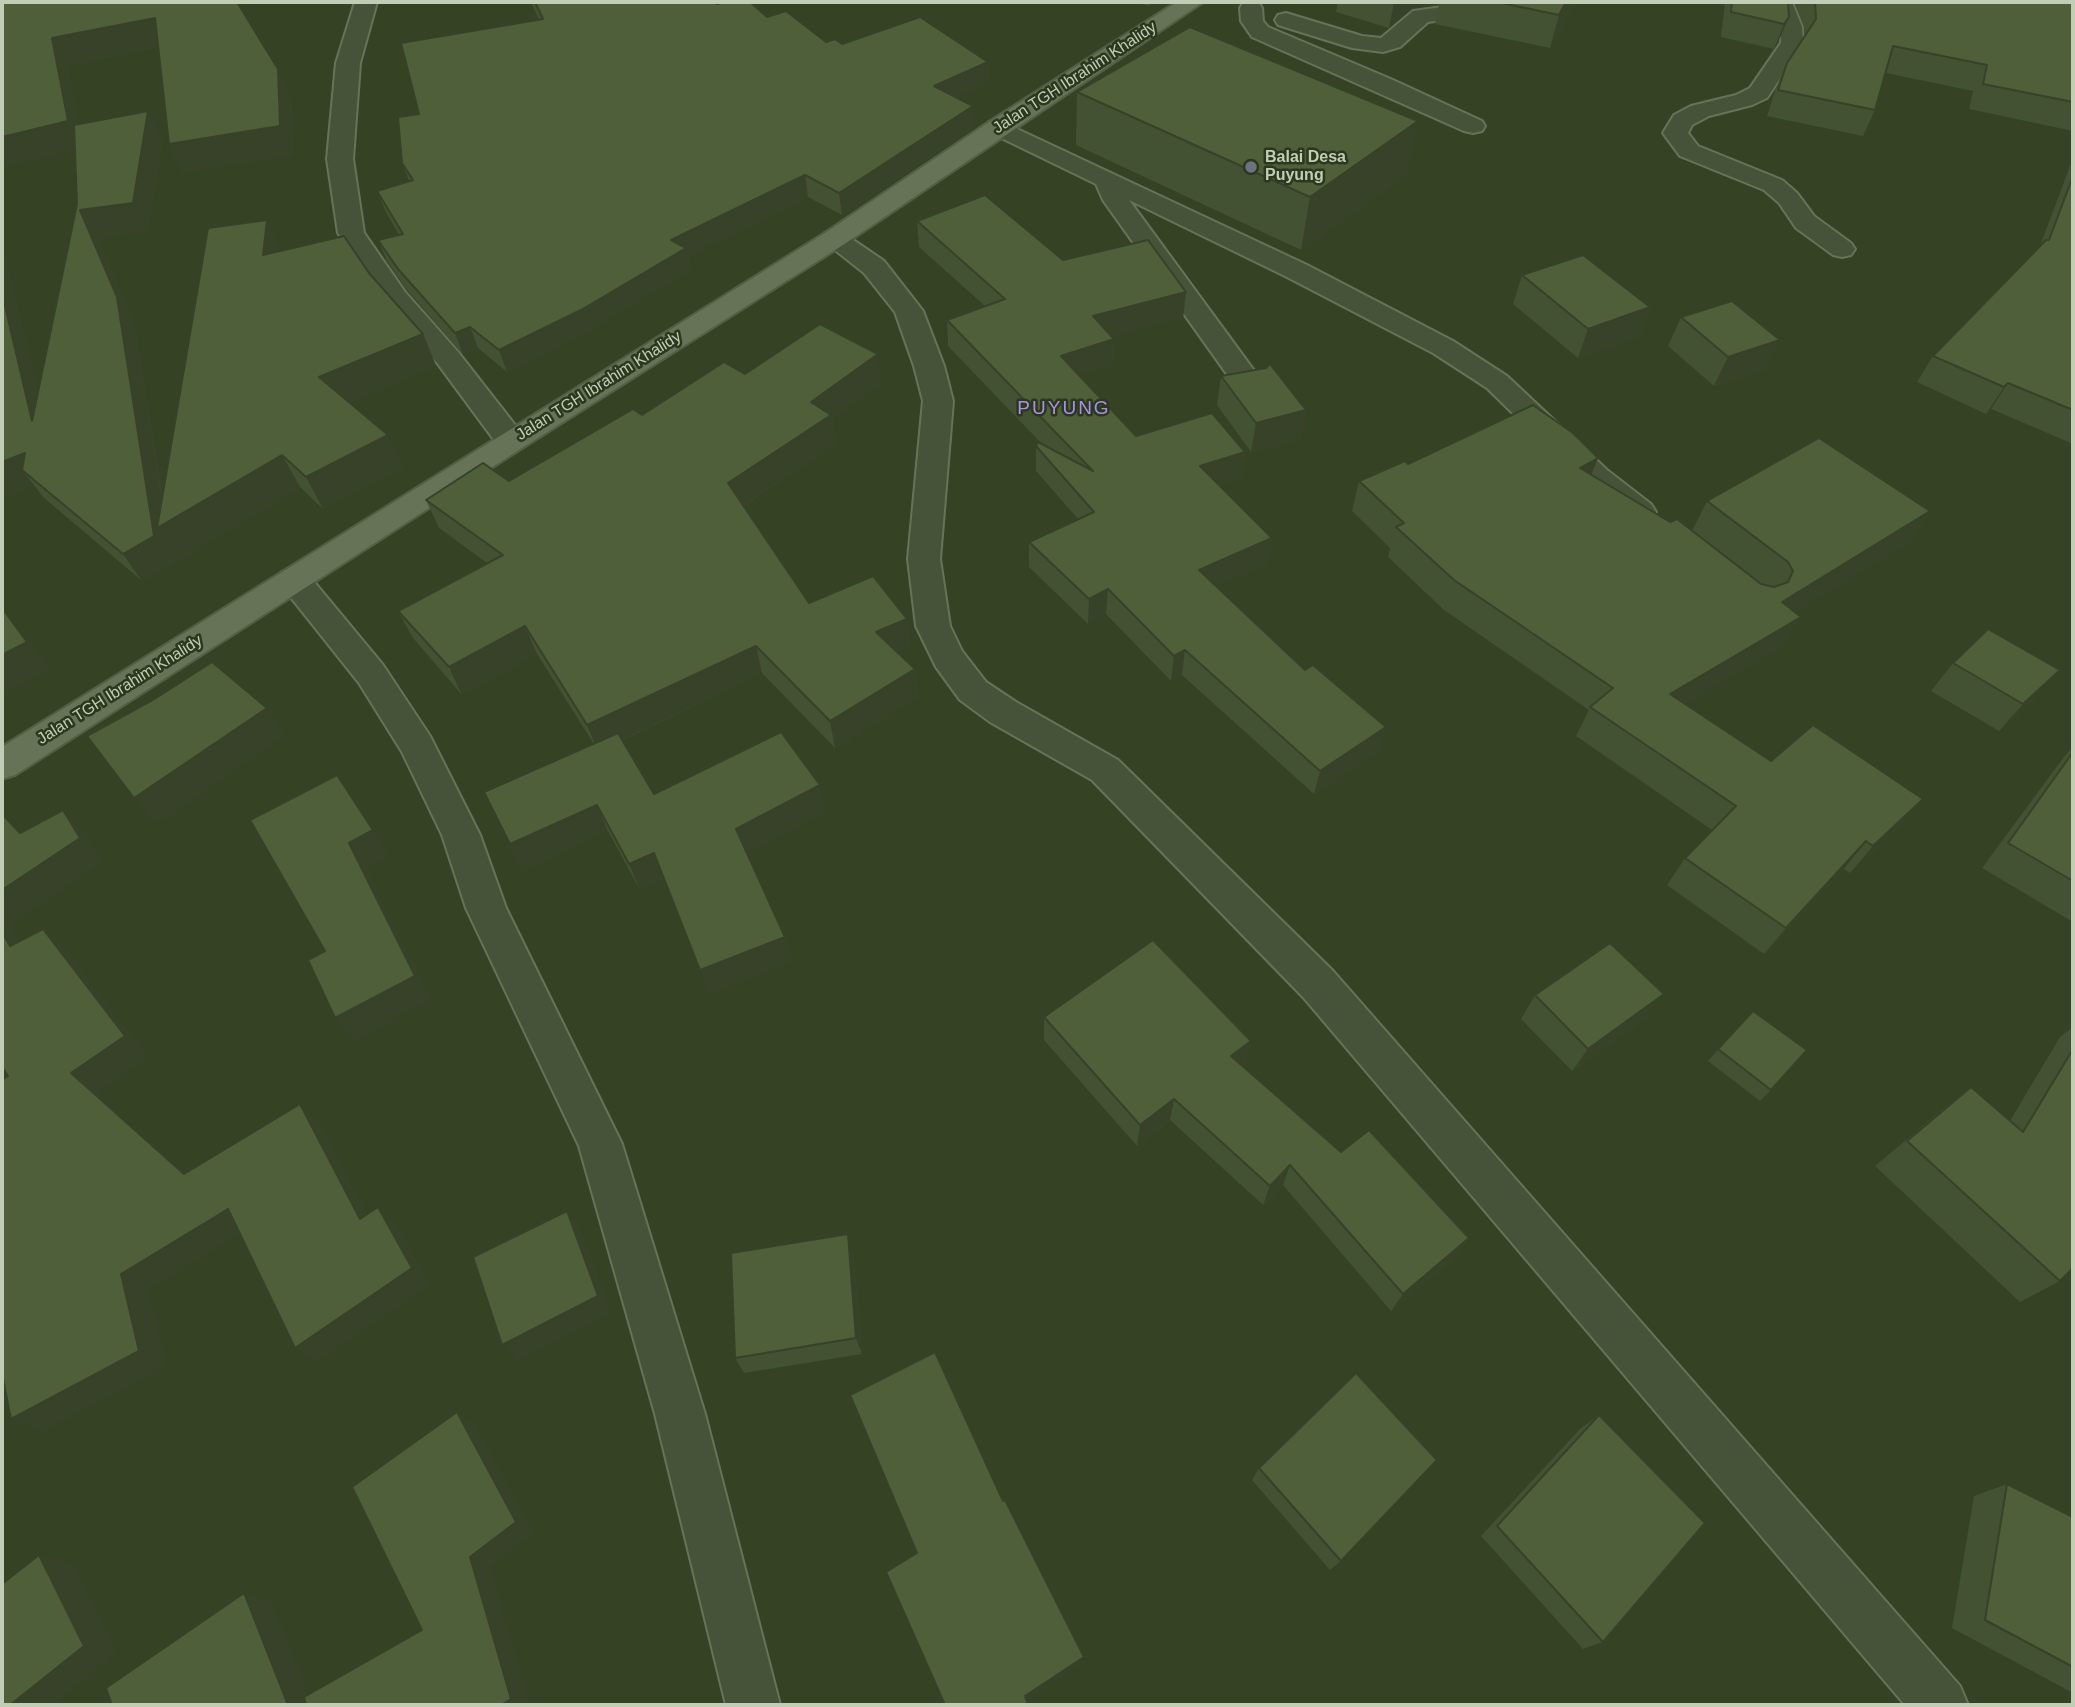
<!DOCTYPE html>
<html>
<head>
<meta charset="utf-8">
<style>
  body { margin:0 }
  #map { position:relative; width:2075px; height:1707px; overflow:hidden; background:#354324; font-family:Arial,sans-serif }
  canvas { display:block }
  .frame { position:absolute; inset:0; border:4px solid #c1cdb5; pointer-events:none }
</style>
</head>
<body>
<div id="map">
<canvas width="2075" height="1707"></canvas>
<div class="frame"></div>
</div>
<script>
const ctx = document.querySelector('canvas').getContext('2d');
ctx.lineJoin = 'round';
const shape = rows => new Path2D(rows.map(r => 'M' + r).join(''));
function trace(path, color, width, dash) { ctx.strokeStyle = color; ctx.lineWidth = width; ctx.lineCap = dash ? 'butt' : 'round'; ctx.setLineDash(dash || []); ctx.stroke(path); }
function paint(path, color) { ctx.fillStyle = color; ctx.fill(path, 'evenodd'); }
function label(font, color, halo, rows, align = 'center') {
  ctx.font = font + ' Arial,sans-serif'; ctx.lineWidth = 5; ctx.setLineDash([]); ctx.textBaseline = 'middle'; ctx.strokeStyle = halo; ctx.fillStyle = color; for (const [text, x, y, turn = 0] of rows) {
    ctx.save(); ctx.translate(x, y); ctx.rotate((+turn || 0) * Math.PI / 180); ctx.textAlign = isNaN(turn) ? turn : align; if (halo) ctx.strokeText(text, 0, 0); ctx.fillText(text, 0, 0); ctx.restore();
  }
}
const street = shape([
  [355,2,377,2,360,63,353,159,364,233,405,292,458,352,522,434,526,441,522,448,511,451,500,448,438,364,385,304,338,233,327,159,336,63,355,2],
  [1253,2,1259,3,1262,8,1263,21,1268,27,1393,80,1482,121,1485,126,1482,131,1473,133,1464,131,1252,37,1241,21,1240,8,1243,3,1253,2],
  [1450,2,1475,2,1456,18,1428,22,1400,47,1383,52,1352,48,1278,25,1275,20,1278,15,1286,13,1362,36,1381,38,1413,11,1442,7,1450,2],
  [1770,2,1792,2,1802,27,1803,43,1767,98,1752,105,1709,116,1692,125,1688,133,1698,146,1782,180,1797,193,1814,216,1851,243,1855,249,1851,255,1842,257,1833,255,1796,228,1779,203,1764,190,1680,156,1663,133,1674,115,1691,106,1736,95,1750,88,1781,43,1780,27,1770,2],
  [998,120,1307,265,1453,341,1507,376,1607,470,1651,504,1656,512,1651,520,1640,523,1629,520,1585,484,1487,388,1433,353,1287,277,1129,200,1266,387,1261,394,1251,396,1241,394,1103,200,1096,184,989,132,986,127,989,122,998,120],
  [834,231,843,233,884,261,923,311,944,366,953,401,940,559,950,626,962,651,986,682,1016,702,1118,760,1333,971,1960,1686,1968,1705,1905,1705,1303,997,1092,780,990,722,960,700,936,667,916,626,908,559,923,401,914,366,895,312,864,273,821,239,825,233,834,231],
  [294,568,306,572,383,665,430,736,480,835,506,908,622,1144,705,1414,780,1705,726,1705,655,1414,579,1146,466,908,442,835,402,752,359,683,277,580,282,572,294,568]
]);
const primary = shape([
  [1177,2,1203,2,843,245,522,448,15,775,2,779,2,747,825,233,989,122,1177,2]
]);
const wall = shape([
  [2,2,237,2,290,96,293,154,183,172,169,144,158,47,67,65,78,124,162,138,148,230,97,237,134,325,162,496,282,251,369,273,423,334,436,366,350,403,403,467,323,509,300,487,178,560,171,548,173,563,142,581,43,497,34,485,2,497,2,245,38,392,77,204,75,151],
  [531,2,715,2,717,4,767,17,826,42,988,62,989,82,956,97,974,127,842,215,808,197,688,255,691,269,588,331,507,372,478,348,463,355,407,290,387,261,378,240,399,235,386,212,377,191,409,181,402,163,419,114,539,20],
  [1137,2,1157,2,1149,6],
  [1338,2,1575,2,1550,48,1435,24,1439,5,1413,8,1389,28,1336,12],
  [1725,2,1788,2,1789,17,1778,42,1774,49,1721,37],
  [1794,2,2073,2,2073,131,1969,109,1973,91,1886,73,1875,110,1863,136,1767,116,1776,88,1787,63,1805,36,1804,26],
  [1077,92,1407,174,1301,250,1076,145],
  [2073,158,2073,444,1991,409,1986,414,1917,382,1933,356,2040,246],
  [917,221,1186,292,1183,318,1111,336,1114,339,1113,365,1079,375,1136,436,1245,452,1242,477,1218,485,1272,538,1267,563,1216,586,1379,751,1314,794,1182,675,1171,681,1106,614,1088,624,1029,567,1029,542,1078,519,1036,471,1036,446,1042,444,948,346,947,320,985,306,919,247],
  [1522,275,1650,307,1639,337,1578,358,1513,304],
  [1681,317,1766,369,1714,386,1668,346],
  [745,374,881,383,832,418,836,443,743,506,809,603,907,619,910,647,897,652,915,669,918,696,835,748,762,673,622,740,654,794,825,811,747,853,785,937,791,961,710,994,664,878,640,890,608,831,524,870,510,844,594,744,537,654,462,695,413,638,398,611,487,563,439,528,426,500,509,481,642,415],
  [1221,376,1306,410,1301,439,1251,452,1217,405],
  [1598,458,1591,475,1670,522,1692,531,1707,501,1930,511,1910,541,1795,612,1782,646,1685,704,1771,761,1923,799,1899,826,1850,873,1844,869,1764,954,1667,885,1685,858,1712,830,1576,736,1589,710,1444,610,1388,557,1390,548,1352,511,1359,481,1408,464],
  [1953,663,2035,697,1999,731,1931,691],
  [2073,747,2073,922,1982,868,2063,758],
  [1535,995,1647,1017,1572,1071,1521,1019],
  [1753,1011,1771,1090,1760,1101,1708,1061],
  [1044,1017,1251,1041,1245,1063,1242,1065,1341,1152,1469,1238,1456,1256,1391,1311,1283,1185,1263,1205,1170,1120,1137,1146,1044,1040],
  [2073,1027,2073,1268,2060,1281,2020,1302,1875,1166,1937,1114,1971,1087,2010,1121,2060,1037],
  [853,1252,862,1354,744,1373,735,1358],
  [1599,1415,1603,1642,1583,1649,1481,1536,1580,1429],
  [1259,1468,1341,1561,1330,1570,1252,1480],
  [2007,1484,2073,1517,2073,1693,1952,1628,1974,1496]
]);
const shadedWall = shape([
  [1149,2,1157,2,1149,6],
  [1394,2,1440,2,1439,5,1413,8,1389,28],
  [1566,2,1575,2,1550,48,1559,15],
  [1789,17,1778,42,1774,49,1784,24],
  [155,18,168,45,67,65,83,149,2,168,2,137,52,38],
  [988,62,989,82,935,107,934,86],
  [278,69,290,96,293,154,183,172,169,144],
  [973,106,974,127,842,215,839,193],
  [148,111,162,138,148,230,97,237,134,325,166,522,282,455,300,487,178,560,171,548,173,563,142,581,123,554,80,210],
  [1418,121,1407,174,1301,250,1310,197],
  [805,175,808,197,688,255,691,269,588,331,507,372,499,350,671,240],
  [267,220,283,253,263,255],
  [2,245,52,448,32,421,2,293],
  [1186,292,1183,318,1093,341,1093,316],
  [1650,307,1639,337,1578,358,1588,329],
  [470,327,478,348,463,355,455,333],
  [423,334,436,366,335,410,319,377],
  [1114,339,1113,365,1060,381,1061,356],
  [1780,340,1766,369,1714,386,1728,357],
  [878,354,881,383,832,418,836,443,735,511,728,483,811,402],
  [2008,383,1991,409,1986,414,2004,387],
  [1306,410,1301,439,1251,452,1256,423],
  [388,435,403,467,323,509,306,477],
  [1245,452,1242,477,1197,492,1200,466],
  [25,453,22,470,34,485,2,497,2,462],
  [1598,458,1586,488,1580,468],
  [1930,511,1910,541,1763,632,1782,602],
  [1272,538,1267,563,1196,595,1199,570],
  [1108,589,1106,614,1088,624,1089,599],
  [2,608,20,629,51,670,2,695],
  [1801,617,1782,646,1654,723,1670,694],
  [907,619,910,647,880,660,876,632],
  [525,626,537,654,462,695,449,667],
  [756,646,762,673,598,751,587,725],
  [1185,650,1182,675,1171,681,1174,656],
  [915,669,918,696,835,748,830,721],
  [2060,670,2035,697,1999,731,2023,704],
  [267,708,286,735,157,825,134,798],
  [1386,727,1379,751,1314,794,1320,771],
  [337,775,390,856,367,869,432,1000,354,1041,335,1018,349,843],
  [820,785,825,811,744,855,736,829],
  [1923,799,1899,826,1850,873,1873,846],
  [597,805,608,831,524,870,510,844],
  [63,810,87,835,103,862,10,926,36,969,10,946,2,932,2,890],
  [2,812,14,824,44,858,20,833,2,814],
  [1866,841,1844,869,1764,954,1786,928],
  [654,853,664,878,640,890,629,864],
  [43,929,68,952,149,1057,97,1094,209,1192,184,1174,71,1073],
  [785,937,791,961,710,994,700,970],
  [1664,994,1647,1017,1572,1071,1588,1049],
  [1251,1041,1245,1063,1225,1078,1231,1056],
  [1174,1099,1170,1120,1137,1146,1140,1125],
  [300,1104,321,1125,380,1237,360,1219],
  [1290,1165,1283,1185,1263,1205,1270,1186],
  [378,1207,397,1225,431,1285,317,1362,295,1348],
  [228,1209,251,1227,148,1291,167,1365,44,1432,11,1419,121,1274],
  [567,1211,581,1230,612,1313,519,1361,502,1345],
  [848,1234,853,1252,862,1354,856,1338],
  [1469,1238,1456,1256,1391,1311,1403,1294],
  [457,1412,477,1426,534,1533,490,1567,530,1704,528,1705,501,1705,470,1557],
  [39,1555,74,1565,118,1652,53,1705,10,1705],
  [244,1593,272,1602,313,1705,288,1705],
  [1084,1657,1082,1664,1025,1701,1025,1696]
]);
const building = shape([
  [2,2,237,2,278,69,280,126,169,144,155,18,52,38,68,121,2,137,2,2],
  [535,2,715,2,717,4,726,2,750,2,767,17,786,11,826,42,835,39,842,44,920,17,988,62,934,86,973,106,839,193,805,175,671,240,686,248,581,310,499,350,470,327,455,333,398,269,378,240,403,234,377,191,413,180,402,163,398,117,419,114,401,43,543,19,535,2],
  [1497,2,1566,2,1559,15,1497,2],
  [1732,2,1788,2,1789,17,1784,24,1731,12,1732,2],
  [1815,2,2073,2,2073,102,1983,84,1987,65,1893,46,1875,110,1778,90,1787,63,1816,19,1815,2],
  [1190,27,1418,121,1310,197,1077,92,1190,27],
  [148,111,133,203,80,210,117,297,154,536,123,554,22,470,25,453,2,462,2,293,32,421,77,204,74,125,148,111],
  [2073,176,2073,410,2008,383,2004,387,1933,356,2046,240,2049,240,2073,176],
  [985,195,1063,260,1148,240,1186,292,1093,316,1114,339,1061,356,1136,436,1212,413,1245,452,1200,466,1272,538,1199,570,1305,670,1313,665,1386,727,1320,771,1185,650,1174,656,1108,589,1089,599,1029,542,1094,512,1036,446,1038,442,1093,471,947,320,1005,299,917,221,985,195],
  [267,220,263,255,344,236,369,273,423,334,319,377,388,435,306,477,282,455,157,528,208,228,267,220],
  [1583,255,1650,307,1588,329,1522,275,1583,255],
  [1732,301,1780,340,1728,357,1681,317,1732,301],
  [820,324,878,354,811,402,831,415,728,483,809,603,873,576,907,619,876,632,915,669,830,721,756,646,587,725,525,626,449,667,398,611,503,555,426,500,483,463,509,481,633,409,642,415,724,362,745,374,820,324],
  [1270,364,1306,410,1256,423,1221,376,1266,368,1270,364],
  [1533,405,1573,433,1598,458,1580,468,1670,522,1677,519,1761,584,1774,587,1788,582,1793,571,1788,562,1707,501,1819,438,1930,511,1782,602,1801,617,1670,694,1771,761,1813,725,1923,799,1873,846,1866,841,1786,928,1685,858,1736,806,1590,707,1613,688,1454,580,1396,527,1404,523,1359,481,1405,461,1408,464,1533,405],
  [2,608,27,642,2,655,2,608],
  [1988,629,2060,670,2023,704,1953,663,1988,629],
  [212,662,267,708,134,798,87,736,156,698,212,662],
  [781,732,820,785,736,829,785,937,700,970,654,853,629,864,597,805,510,844,484,792,618,733,654,794,781,732],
  [2073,752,2073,881,2008,843,2073,752],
  [337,775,373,830,349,843,415,976,335,1018,308,960,325,951,250,820,337,775],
  [63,810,80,838,2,890,2,814,20,833,63,810],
  [43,929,125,1036,71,1073,184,1174,300,1104,360,1219,378,1207,412,1268,295,1348,228,1209,121,1274,139,1351,11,1419,2,1374,2,1080,8,1076,2,1067,2,932,10,946,43,929],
  [1153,940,1251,1041,1231,1056,1341,1152,1369,1130,1469,1238,1403,1294,1290,1165,1270,1186,1174,1099,1140,1125,1044,1017,1153,940],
  [1610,943,1664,994,1588,1049,1535,995,1610,943],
  [1753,1011,1807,1050,1771,1090,1718,1049,1753,1011],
  [2073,1049,2073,1268,2060,1281,1907,1141,1971,1087,2023,1132,2073,1049],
  [567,1211,598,1296,502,1345,473,1257,567,1211],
  [848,1234,856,1338,735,1358,731,1253,848,1234],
  [935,1352,1003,1501,1005,1500,1084,1657,1025,1696,1028,1705,945,1705,886,1572,917,1553,850,1395,935,1352],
  [1356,1373,1437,1460,1341,1561,1259,1468,1356,1373],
  [457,1412,516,1522,470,1557,511,1699,501,1705,306,1705,304,1697,422,1630,352,1487,457,1412],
  [1599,1415,1705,1523,1603,1642,1497,1526,1599,1415],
  [2007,1484,2073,1517,2073,1667,1985,1620,2007,1484],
  [39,1555,84,1646,10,1705,2,1705,2,1584,39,1555],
  [244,1593,288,1705,112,1705,106,1688,244,1593]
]);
const markers = [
  [1251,167,7,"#6b7280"]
];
const farStreetnames = [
  ["Jalan TGH Ibrahim Khalidy",1075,78,-33],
  ["Jalan TGH Ibrahim Khalidy",599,386,-32],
  ["Jalan TGH Ibrahim Khalidy",120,690,-32]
];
const farPoinames = [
  ["Balai Desa",1265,158],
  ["Puyung",1265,176]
];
const farQuarternames = [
  ["PUYUNG",1064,409]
];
trace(street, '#677359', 4);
trace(primary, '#535f45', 4);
paint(street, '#475338');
paint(primary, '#667356');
paint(wall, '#435232');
paint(shadedWall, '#374229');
paint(building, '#4e5f3a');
trace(building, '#374229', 2);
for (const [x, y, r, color] of markers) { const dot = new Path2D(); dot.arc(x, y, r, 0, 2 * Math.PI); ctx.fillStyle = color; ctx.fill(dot); trace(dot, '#2c381d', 2.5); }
label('16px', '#c1cdb5', '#2c381d', farStreetnames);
label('bold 16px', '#c1cdb5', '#2c381d', farPoinames, 'left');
ctx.letterSpacing = '2px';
label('19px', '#aa8ee9', '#2c381d', farQuarternames);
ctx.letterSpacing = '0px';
</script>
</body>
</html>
